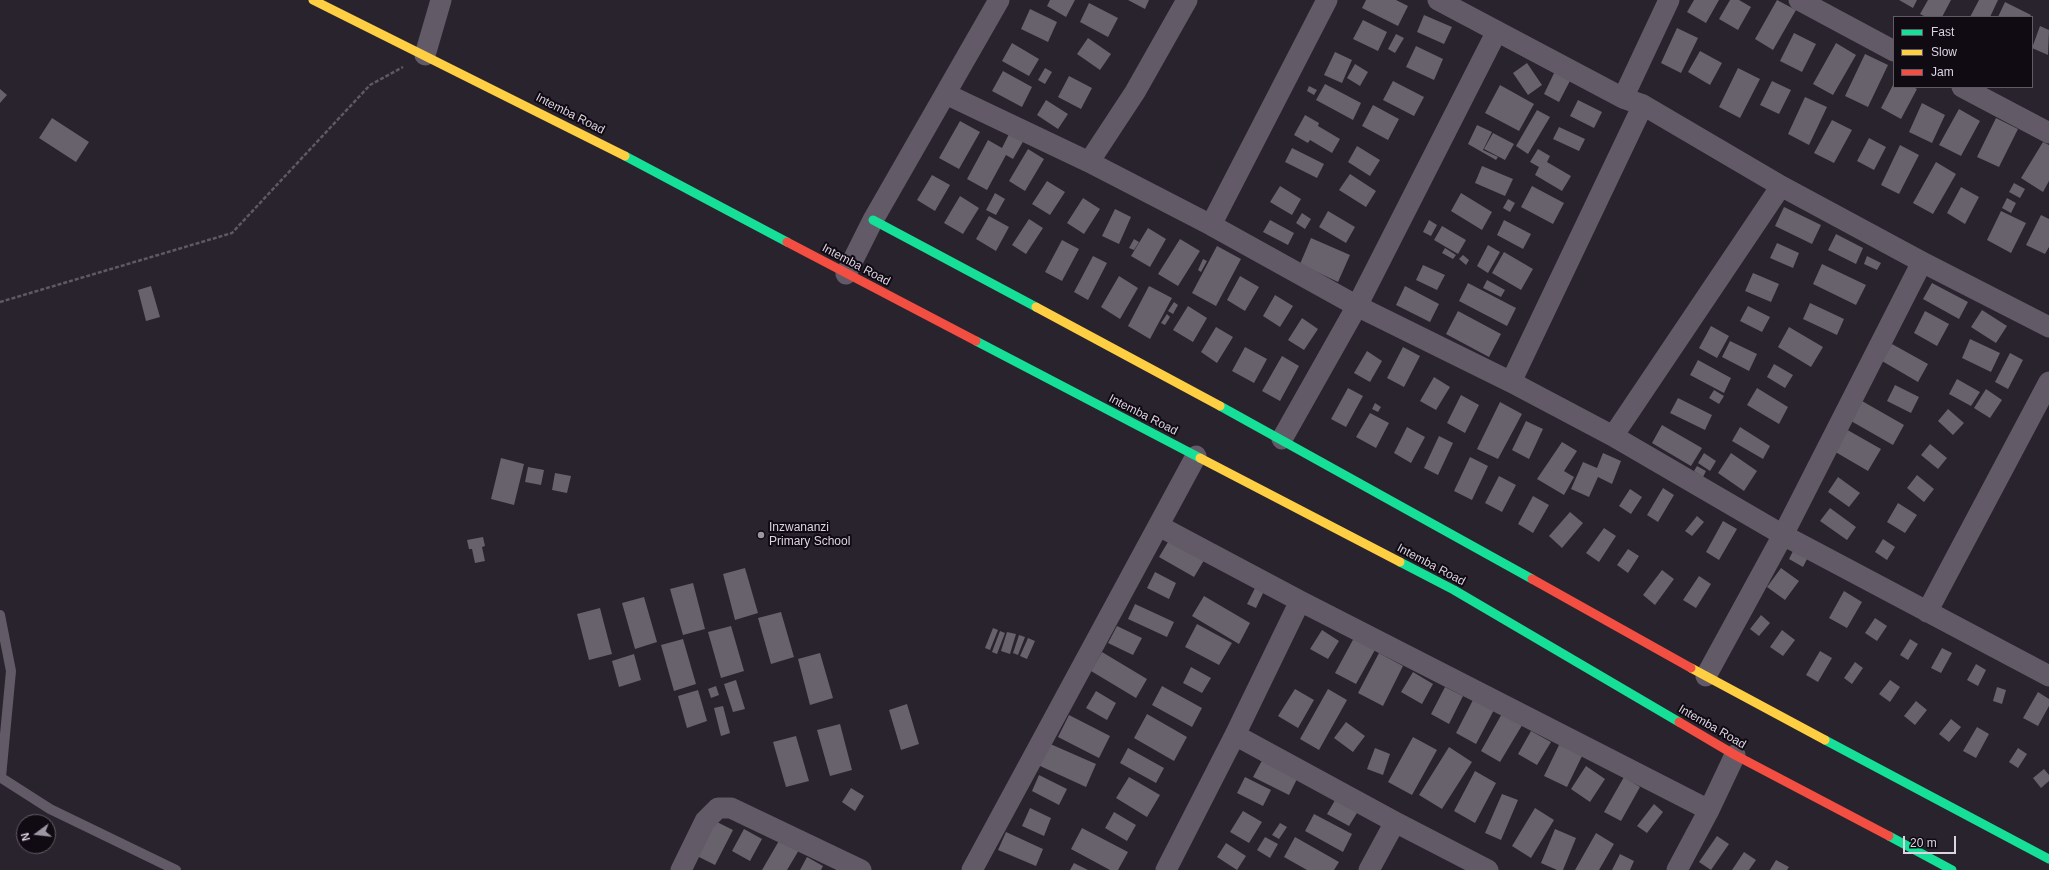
<!DOCTYPE html>
<html>
<head>
<meta charset="utf-8">
<style>
  body { margin:0 }
  #map { position:relative; width:2049px; height:870px; overflow:hidden; background:#29232d; font-family:Arial,sans-serif }
  canvas { display:block }
  .legend { position:absolute; left:1893px; top:16px; width:140px; height:72px; box-sizing:border-box; background:#100a13; border:1px solid #625b66; margin:0; padding:5px 7px; list-style:none; font-size:12px; color:#dcd4e2 }
  .legend li { display:flex; align-items:center; gap:8px; height:20px }
  .legend b { width:20px; border:1px solid #625b66 }
  .north { position:absolute; left:16px; top:814px; width:40px; height:40px; box-sizing:border-box; background:#100a13; border:1px solid #625b66; border-radius:50%; rotate:255deg; font-size:11px; font-weight:700; line-height:16px; text-align:center; color:#dcd4e2 }
  .north::after { content:''; display:block; margin:auto; width:14px; height:18px; background:#9d96a3; clip-path:polygon(50% 0,100% 100%,50% 72%,0 100%) }
  .scale { position:absolute; left:1903px; top:836px; width:53px; height:18px; box-sizing:border-box; border:2px solid #dcd4e2; border-top:0; padding-left:5px; font-size:12px; line-height:14px; white-space:nowrap; color:#dcd4e2; -webkit-text-stroke:3px #100a13; paint-order:stroke }
</style>
</head>
<body>
<div id="map">
<canvas width="2049" height="870"></canvas>
<ul class="legend">
<li><b style="height:5px;background:#16e098"></b>Fast</li>
<li><b style="height:5px;background:#ffcf43"></b>Slow</li>
<li><b style="height:5px;background:#f24e42"></b>Jam</li>
</ul>
<div class="north">N</div>
<div class="scale">20 m</div>
</div>
<script>
const ctx = document.querySelector('canvas').getContext('2d');
ctx.lineJoin = 'round';
function paint(path, color) { ctx.fillStyle = color; ctx.fill(path, 'evenodd'); }
const shape = rows => new Path2D(rows.map(r => 'M' + r).join(''));
function trace(path, color, width, dash) { ctx.strokeStyle = color; ctx.lineWidth = width; ctx.lineCap = dash ? 'butt' : 'round'; ctx.setLineDash(dash || []); ctx.stroke(path); }
function label(font, color, halo, rows, align = 'center') {
  ctx.font = font + ' Arial,sans-serif'; ctx.lineWidth = 4; ctx.setLineDash([]); ctx.textBaseline = 'middle'; ctx.strokeStyle = halo; ctx.fillStyle = color; for (const [text, x, y, turn = 0] of rows) {
    ctx.save(); ctx.translate(x, y); ctx.rotate((+turn || 0) * Math.PI / 180); ctx.textAlign = isNaN(turn) ? turn : align; if (halo) ctx.strokeText(text, 0, 0); ctx.fillText(text, 0, 0); ctx.restore();
  }
}
const building = shape([
  [1050,0,1075,0,1066,17,1047,6],
  [1128,0,1149,0,1145,9],
  [1366,0,1396,0,1408,6,1398,26,1362,8],
  [1694,0,1719,0,1706,23,1687,12],
  [1730,0,1739,0,1751,7,1738,30,1719,19],
  [1777,0,1796,10,1773,50,1755,39],
  [1899,0,1917,0,1913,8],
  [1928,0,1951,0,1942,17,1926,17,1920,14],
  [1979,0,1998,0,1990,17,1970,17],
  [2005,2,2031,15,2030,17,1998,17],
  [1089,3,1118,18,1108,37,1080,22],
  [1030,9,1057,22,1048,42,1021,29],
  [1424,15,1452,27,1444,44,1417,32],
  [1363,20,1387,32,1378,51,1353,39],
  [2040,26,2049,30,2048,55,2032,48],
  [1677,28,1698,38,1681,73,1661,63],
  [1794,33,1816,44,1802,72,1780,61],
  [1396,34,1404,38,1395,53,1388,49],
  [1088,38,1111,54,1100,70,1077,54],
  [1012,43,1039,59,1029,76,1002,61],
  [1836,43,1856,55,1833,95,1813,84],
  [1416,46,1443,59,1434,80,1406,67],
  [1700,51,1722,63,1710,85,1688,72],
  [1335,52,1352,60,1342,83,1324,75],
  [1865,54,1888,65,1868,107,1845,96],
  [1527,63,1542,85,1528,95,1513,73],
  [1355,64,1368,72,1360,86,1347,78],
  [1045,68,1052,72,1045,84,1038,80],
  [1738,68,1760,79,1740,118,1719,107],
  [1556,69,1572,77,1559,102,1544,94],
  [1003,71,1032,87,1022,107,992,91],
  [1069,76,1092,88,1081,109,1058,97],
  [1393,81,1424,97,1414,116,1383,100],
  [1772,81,1791,90,1779,114,1760,105],
  [1894,83,1894,87,1913,87,1917,89,1901,119,1881,108],
  [1325,84,1361,103,1353,120,1316,100],
  [1500,85,1534,104,1519,131,1485,113],
  [1309,86,1317,90,1314,95,1307,91],
  [0,89,7,95,0,103],
  [1805,97,1827,107,1809,145,1788,134],
  [1046,100,1068,114,1058,129,1037,115],
  [1578,100,1602,112,1594,128,1570,116],
  [1922,103,1945,115,1932,143,1909,132],
  [1373,105,1399,119,1388,140,1362,126],
  [1959,109,1980,121,1961,156,1939,145],
  [1537,110,1550,117,1528,154,1516,146],
  [1305,115,1319,123,1318,126,1340,139,1332,153,1310,140,1308,143,1294,135],
  [52,118,89,142,76,162,39,138],
  [1996,118,2018,129,1999,167,1977,157],
  [1832,120,1852,130,1834,163,1814,153],
  [960,121,980,132,959,169,939,158],
  [1477,125,1492,132,1483,150,1498,157,1496,160,1468,144],
  [1559,127,1585,139,1579,151,1553,139],
  [1010,132,1024,140,1013,159,1006,155,987,190,967,179,988,140,1002,148],
  [1493,133,1514,144,1505,160,1484,149],
  [1869,138,1886,147,1874,170,1857,161],
  [2043,142,2049,145,2049,181,2043,192,2021,178],
  [1900,145,1919,155,1899,194,1881,185],
  [1357,146,1380,160,1370,176,1348,162],
  [1292,148,1324,164,1317,178,1285,162],
  [1028,149,1044,159,1025,191,1009,181],
  [1538,149,1550,156,1547,162,1571,176,1562,191,1535,175,1539,167,1530,162],
  [1936,162,1956,174,1933,214,1913,203],
  [1482,166,1513,179,1505,196,1475,183],
  [1350,174,1376,191,1366,207,1339,190],
  [932,175,950,185,935,211,917,200],
  [1047,181,1065,192,1050,215,1032,204],
  [2014,183,2025,189,2020,198,2009,192],
  [1280,186,1301,199,1292,215,1270,202],
  [1532,186,1564,203,1553,224,1521,207],
  [1961,187,1979,197,1965,224,1947,213],
  [995,193,1005,199,996,215,986,210],
  [1461,193,1492,212,1482,230,1451,211],
  [960,196,979,208,963,234,944,223],
  [1083,198,1100,209,1084,234,1067,223],
  [2007,198,2016,203,2011,213,2002,208],
  [1508,199,1515,203,1510,212,1503,208],
  [1784,207,1821,225,1812,244,1775,226],
  [1115,209,1131,217,1119,244,1102,236],
  [1328,211,1355,227,1346,243,1319,227],
  [2001,211,2026,223,2011,253,1987,240],
  [1302,213,1311,219,1305,229,1296,223],
  [2041,215,2049,219,2049,247,2045,254,2026,245],
  [989,216,1009,227,996,251,976,239],
  [1029,219,1043,228,1026,254,1012,245],
  [1270,220,1294,233,1288,245,1263,232],
  [1429,220,1437,225,1431,236,1423,232],
  [1504,220,1531,234,1523,249,1497,235],
  [1442,226,1466,240,1458,254,1434,240],
  [1148,228,1166,239,1150,267,1131,256],
  [1836,234,1863,248,1856,264,1828,250],
  [1311,238,1350,255,1338,282,1300,264],
  [1134,239,1139,242,1134,250,1129,248],
  [1180,239,1200,251,1178,286,1158,274],
  [1062,240,1079,249,1062,281,1045,272],
  [1777,243,1799,253,1793,268,1770,258],
  [1488,245,1500,252,1488,273,1477,266],
  [1217,246,1241,259,1216,306,1192,293],
  [1445,248,1456,255,1453,259,1442,253],
  [1504,252,1533,269,1521,290,1492,273],
  [1463,255,1469,260,1466,265,1459,259],
  [1093,256,1107,263,1088,300,1074,292],
  [1867,256,1881,263,1877,270,1864,264],
  [1203,259,1207,261,1201,272,1198,270],
  [1822,264,1866,285,1856,305,1813,284],
  [1423,265,1445,275,1437,290,1416,280],
  [1753,273,1779,284,1771,302,1745,291],
  [1119,276,1138,288,1120,319,1101,307],
  [1240,276,1259,287,1245,311,1227,300],
  [1487,280,1505,290,1501,297,1483,288],
  [1468,283,1516,308,1507,326,1459,301],
  [1932,283,1968,302,1959,319,1923,299],
  [151,286,160,317,146,321,138,290],
  [1149,286,1172,298,1150,339,1128,326],
  [1405,286,1439,304,1430,322,1396,305],
  [1275,295,1293,306,1280,327,1263,316],
  [1174,302,1178,305,1173,314,1168,311],
  [1810,303,1844,319,1837,335,1803,319],
  [1188,306,1207,318,1193,342,1173,330],
  [1748,306,1770,317,1762,332,1740,321],
  [1982,310,2007,326,1996,343,1971,327],
  [1458,311,1501,334,1489,357,1446,334],
  [1925,311,1949,324,1937,346,1914,333],
  [1167,314,1170,317,1165,325,1161,323],
  [1302,318,1318,329,1304,350,1288,340],
  [1711,326,1729,336,1717,358,1699,348],
  [1216,327,1233,337,1217,363,1201,352],
  [1789,327,1823,347,1811,367,1778,347],
  [1970,339,2000,353,1991,372,1962,358],
  [1730,341,1757,354,1749,371,1722,357],
  [1892,344,1928,364,1918,382,1882,361],
  [1245,347,1267,359,1254,383,1232,371],
  [1403,347,1420,356,1404,387,1387,378],
  [1367,351,1382,361,1370,382,1354,373],
  [2010,353,2023,360,2008,389,1995,382],
  [1282,356,1299,366,1280,401,1262,391],
  [1698,360,1731,378,1724,393,1690,375],
  [1774,364,1793,375,1785,388,1767,377],
  [1434,377,1450,387,1436,410,1420,401],
  [1957,379,1980,392,1971,406,1949,394],
  [1895,385,1919,397,1911,413,1887,401],
  [1348,388,1363,396,1346,427,1331,419],
  [1757,388,1788,407,1779,424,1747,405],
  [1986,389,2002,400,1990,418,1974,408],
  [1714,390,1724,396,1719,404,1709,398],
  [1461,395,1479,405,1465,433,1447,423],
  [1678,398,1712,415,1705,430,1670,413],
  [1862,401,1904,425,1893,445,1851,421],
  [1500,402,1522,414,1498,459,1477,449],
  [1375,403,1381,407,1378,412,1372,409],
  [1948,409,1964,423,1953,435,1938,421],
  [1370,413,1389,423,1376,448,1356,437],
  [1526,421,1543,429,1529,459,1512,450],
  [1662,425,1702,448,1691,466,1652,443],
  [1407,427,1425,437,1411,463,1394,453],
  [1740,427,1770,446,1763,459,1732,441],
  [1844,428,1881,449,1868,471,1832,450],
  [1439,436,1453,443,1438,475,1424,468],
  [1562,442,1577,451,1564,471,1574,477,1564,495,1537,479],
  [1930,444,1947,458,1938,469,1921,455],
  [1603,453,1621,461,1612,484,1598,477,1589,497,1571,489,1583,462,1597,468],
  [1704,453,1716,461,1710,471,1698,463],
  [1731,453,1757,471,1744,491,1718,473],
  [1470,457,1488,466,1472,500,1454,491],
  [501,458,524,464,514,505,491,499],
  [1697,466,1706,471,1703,477,1694,471],
  [528,467,544,470,541,485,525,482],
  [555,473,571,476,567,493,552,490],
  [1917,475,1934,489,1924,502,1907,488],
  [1499,476,1516,485,1502,512,1485,503],
  [1838,477,1860,493,1849,507,1828,492],
  [1663,488,1674,495,1658,522,1647,515],
  [1630,489,1642,497,1631,514,1619,506],
  [1533,496,1549,505,1533,533,1518,524],
  [1898,503,1917,515,1905,533,1887,522],
  [1830,508,1856,527,1847,540,1820,521],
  [1570,512,1583,523,1562,548,1549,536],
  [1697,516,1704,522,1692,536,1685,531],
  [1723,521,1737,529,1719,560,1706,552],
  [1604,528,1616,536,1599,562,1586,553],
  [483,537,485,546,482,547,485,561,475,563,472,549,469,549,467,540],
  [1171,537,1206,557,1194,577,1159,557],
  [1883,539,1895,547,1887,560,1875,552],
  [1628,549,1639,556,1628,573,1617,565],
  [1794,549,1808,557,1803,567,1789,559],
  [745,568,758,613,735,620,723,574],
  [1781,568,1799,581,1785,600,1767,587],
  [1662,570,1674,579,1655,605,1643,595],
  [1155,572,1176,583,1169,599,1147,588],
  [1699,576,1711,584,1696,608,1683,600],
  [693,583,705,629,683,635,670,589],
  [1257,584,1265,589,1256,608,1247,604],
  [1844,591,1862,602,1847,628,1829,618],
  [1204,596,1250,623,1239,644,1192,616],
  [644,597,657,642,635,649,622,603],
  [1135,604,1174,622,1167,637,1128,619],
  [600,608,612,654,589,660,577,614],
  [781,612,794,657,771,664,758,618],
  [1761,615,1770,623,1759,636,1750,629],
  [1875,618,1887,626,1877,641,1865,633],
  [1197,624,1232,643,1219,665,1185,647],
  [731,626,744,671,721,678,708,632],
  [1117,626,1142,638,1133,655,1108,643],
  [993,628,998,630,990,650,985,648],
  [1322,630,1339,641,1328,659,1310,649],
  [1782,630,1795,640,1783,656,1770,647],
  [1000,631,1005,633,997,654,992,652],
  [1007,632,1016,634,1010,654,1001,651],
  [1019,635,1025,637,1018,655,1013,653],
  [1355,636,1376,648,1356,684,1335,673],
  [1028,638,1035,641,1027,659,1020,656],
  [683,639,696,684,674,691,661,645],
  [1910,639,1918,644,1908,660,1900,655],
  [1942,648,1952,653,1941,673,1931,668],
  [1820,651,1832,658,1818,682,1806,675],
  [1102,652,1147,679,1136,698,1091,671],
  [820,653,833,698,810,705,798,659],
  [1379,653,1403,666,1383,706,1358,693],
  [634,654,641,680,619,687,612,661],
  [1855,662,1863,668,1852,684,1844,678],
  [1976,664,1986,670,1978,686,1967,680],
  [1191,667,1211,678,1202,693,1183,683],
  [1413,672,1433,684,1422,704,1401,692],
  [736,680,745,709,733,712,724,684],
  [1890,680,1900,687,1890,702,1879,694],
  [716,686,719,695,711,698,708,689],
  [1162,686,1202,708,1192,727,1152,705],
  [1445,687,1463,696,1449,724,1431,714],
  [1997,687,2006,690,2002,704,1993,701],
  [1295,689,1314,700,1298,728,1278,716],
  [1328,689,1347,700,1319,750,1300,739],
  [698,690,707,721,687,728,678,696],
  [1096,691,1116,703,1107,720,1086,708],
  [2038,692,2049,699,2049,706,2038,726,2023,718],
  [1474,698,1495,708,1476,744,1456,733],
  [1916,701,1927,710,1915,725,1904,716],
  [907,704,919,744,901,750,889,710],
  [723,706,730,733,721,736,714,708],
  [1504,710,1524,722,1500,762,1481,751],
  [1147,714,1187,737,1174,761,1134,738],
  [1069,715,1110,736,1099,758,1058,737],
  [1951,719,1961,727,1949,742,1939,734],
  [1346,722,1365,736,1353,752,1334,738],
  [840,724,852,770,830,776,817,730],
  [1977,727,1989,734,1976,758,1963,751],
  [1531,731,1551,742,1537,765,1518,754],
  [796,736,809,781,786,787,773,742],
  [1413,737,1437,750,1412,795,1388,782],
  [1048,743,1096,764,1086,787,1038,765],
  [1560,743,1583,754,1567,787,1544,776],
  [1449,747,1472,762,1442,809,1419,795],
  [1128,748,1164,768,1156,783,1120,763],
  [1375,748,1390,754,1383,775,1367,769],
  [2018,748,2027,754,2018,768,2009,762],
  [1265,755,1300,773,1289,795,1253,777],
  [1586,766,1605,779,1590,802,1571,789],
  [2044,769,2049,775,2049,781,2041,788,2033,778],
  [1475,771,1496,783,1475,823,1454,811],
  [1039,775,1067,789,1059,805,1032,791],
  [1129,777,1160,795,1147,817,1116,798],
  [1245,777,1271,790,1263,806,1237,793],
  [1624,777,1640,787,1621,821,1604,812],
  [851,788,864,796,855,811,842,802],
  [1502,794,1518,800,1501,840,1485,833],
  [1338,795,1360,808,1349,826,1327,814],
  [1654,804,1663,812,1647,833,1637,826],
  [1030,808,1051,818,1044,836,1022,826],
  [1535,808,1554,820,1531,858,1512,846],
  [1243,811,1262,822,1249,843,1230,832],
  [1114,812,1136,825,1127,841,1105,828],
  [1314,814,1352,834,1343,852,1305,831],
  [715,821,733,830,715,865,697,856],
  [1280,823,1287,827,1279,839,1272,835],
  [1082,828,1128,852,1118,870,1110,870,1071,849],
  [744,829,762,839,750,861,732,851],
  [1555,829,1576,838,1563,870,1557,870,1541,863],
  [1006,832,1043,849,1036,866,998,850],
  [1596,833,1614,844,1599,870,1575,870],
  [1717,836,1729,844,1711,870,1699,862],
  [1265,837,1278,844,1270,858,1257,850],
  [1295,837,1339,862,1334,870,1307,870,1284,857],
  [780,839,799,850,787,870,762,870],
  [1226,843,1246,856,1237,870,1217,857],
  [1744,852,1756,860,1749,870,1732,870],
  [1620,854,1634,861,1630,870,1612,870],
  [807,857,823,866,821,870,800,870],
  [1776,860,1789,867,1787,870,1770,870],
  [1074,863,1088,870,1070,870]
]);
const path = shape([
  [0,302,232,233,370,85,403,67]
]);
const lane = shape([
  [0,615,11,671,1,777],
  [0,777,50,809,176,870]
]);
const street = shape([
  [1438,0,1623,98,1643,105,1781,186,1922,262,2049,327],
  [1799,0,1894,51],
  [425,55,441,0],
  [1962,87,2049,133],
  [946,94,1089,162,1211,225,1357,306,1511,382,1613,436,1783,535,2049,676],
  [1623,98,1669,0],
  [1089,162,1135,92,1187,0],
  [1211,225,1327,0],
  [846,274,873,220,999,0],
  [1511,382,1643,105],
  [1613,436,1781,186],
  [1282,439,1357,306,1497,31],
  [1159,526,1300,601,1709,810],
  [1927,612,2049,382],
  [1706,676,1783,535,1922,262],
  [1235,735,1395,822,1488,870],
  [681,870,705,821,718,808,731,808,861,870],
  [972,870,1196,456],
  [1166,870,1235,735,1300,601],
  [1369,870,1395,822],
  [1677,870,1709,810,1735,755]
]);
const fast = shape([
  [625,156,787,242],
  [873,220,1036,307],
  [976,341,1200,458],
  [1220,406,1532,579],
  [1400,562,1454,590,1679,722],
  [1825,740,2049,859],
  [1889,836,1952,870]
]);
const slow = shape([
  [313,0,625,156],
  [1036,307,1220,406],
  [1200,458,1400,562],
  [1691,668,1825,740]
]);
const jam = shape([
  [787,242,976,341],
  [1532,579,1691,668],
  [1679,722,1735,755,1889,836]
]);
const markers = [
  [761,535,4,"#9d96a3"]
];
const streetNames = [
  ["Intemba Road",570,114,27],
  ["Intemba Road",856,265,28],
  ["Intemba Road",1143,415,27],
  ["Intemba Road",1431,565,28],
  ["Intemba Road",1712,727,30]
];
const poiNames = [
  ["Inzwananzi",769,528],
  ["Primary School",769,542]
];
paint(building, '#67626b');
trace(path, '#605964', 2.5, [4, 2]);
trace(lane, '#635a68', 10);
trace(street, '#635a68', 21);
trace(fast, '#16e098', 9);
trace(slow, '#ffcf43', 9);
trace(jam, '#f24e42', 9);
for (const [x, y, r, color] of markers) { const dot = new Path2D(); dot.arc(x, y, r, 0, 2 * Math.PI); ctx.fillStyle = color; ctx.fill(dot); trace(dot, '#100a13', 1.5); }
label('12px', '#dcd4e2', '#100a13', streetNames);
label('12px', '#dcd4e2', '#100a13', poiNames, 'left');
</script>
</body>
</html>
